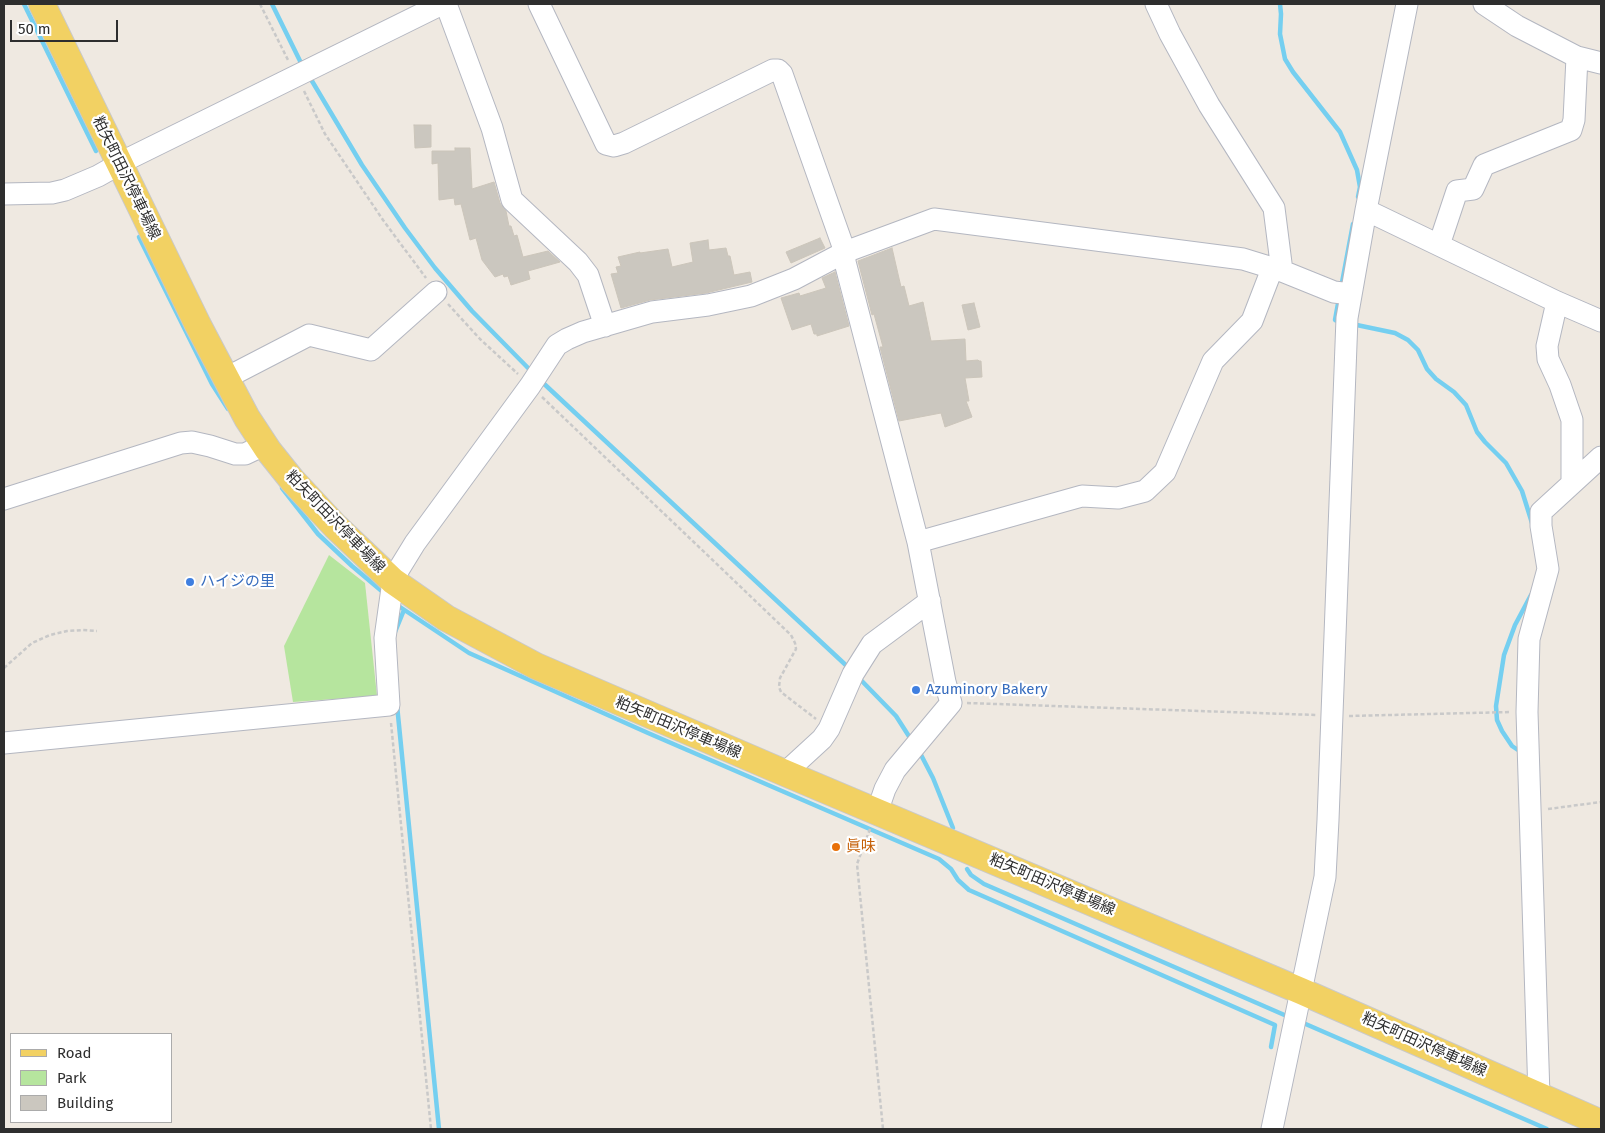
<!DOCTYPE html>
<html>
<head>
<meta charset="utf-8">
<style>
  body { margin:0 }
  #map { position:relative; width:1605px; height:1133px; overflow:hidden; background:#efe9e1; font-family:"Fira Sans",sans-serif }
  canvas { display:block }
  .frame { position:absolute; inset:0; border:5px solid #2e2e2e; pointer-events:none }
  .legend { position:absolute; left:10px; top:1033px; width:162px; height:90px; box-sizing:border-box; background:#fff; border:1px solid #ababab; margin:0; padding:6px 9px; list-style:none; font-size:15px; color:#2e2e2e }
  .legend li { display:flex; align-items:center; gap:10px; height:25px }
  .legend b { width:25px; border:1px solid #ababab }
  .scale { position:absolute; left:10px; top:20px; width:108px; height:22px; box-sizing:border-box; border:2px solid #2e2e2e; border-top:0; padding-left:6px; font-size:15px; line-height:18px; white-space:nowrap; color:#2e2e2e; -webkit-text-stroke:4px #fff; paint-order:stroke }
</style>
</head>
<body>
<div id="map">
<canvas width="1605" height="1133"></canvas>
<div class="frame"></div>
<ul class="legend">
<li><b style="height:6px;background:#f2d163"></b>Road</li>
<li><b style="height:14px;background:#b6e59e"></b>Park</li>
<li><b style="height:14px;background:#cbc7bf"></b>Building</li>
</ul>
<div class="scale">50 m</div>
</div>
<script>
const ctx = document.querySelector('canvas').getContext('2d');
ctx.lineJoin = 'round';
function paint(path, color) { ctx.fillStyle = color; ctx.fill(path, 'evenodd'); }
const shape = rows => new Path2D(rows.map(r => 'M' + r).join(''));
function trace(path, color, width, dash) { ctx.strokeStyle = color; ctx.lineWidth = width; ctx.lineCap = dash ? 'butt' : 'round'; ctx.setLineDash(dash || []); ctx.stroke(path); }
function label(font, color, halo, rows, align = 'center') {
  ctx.font = font + ' "Fira Sans","Noto Sans JP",sans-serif'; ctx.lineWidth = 4.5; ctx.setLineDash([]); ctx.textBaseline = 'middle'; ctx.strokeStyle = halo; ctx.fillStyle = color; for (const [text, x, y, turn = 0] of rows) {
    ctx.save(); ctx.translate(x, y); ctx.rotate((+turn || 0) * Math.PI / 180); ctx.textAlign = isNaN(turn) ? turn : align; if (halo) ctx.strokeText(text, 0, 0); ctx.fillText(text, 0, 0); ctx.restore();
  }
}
const green = shape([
  [329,555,365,583,377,696,293,702,284,646]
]);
const stream = shape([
  [24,4,96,151],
  [272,4,302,65],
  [1280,4,1281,14,1280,34,1285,59,1293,72,1340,132,1357,170,1360,187,1358,197],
  [309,76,362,165,405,228,435,268,472,311,532,372],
  [139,237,212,384,228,409],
  [1341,288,1353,224],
  [1339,298,1335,320,1341,322],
  [1352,324,1395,333,1408,340,1418,350,1427,369,1436,379,1454,392,1466,405,1477,432,1485,442,1506,463,1522,491,1532,523],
  [541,381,850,669],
  [282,488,318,534,352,566,384,593],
  [397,605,469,653,648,733,939,859,951,869,958,880,969,890,1275,1025,1271,1047],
  [395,632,404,610],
  [857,676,896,716,912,741],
  [397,705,439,1129],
  [919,751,933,778,953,828],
  [1521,752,1512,746,1502,731,1497,720,1496,706,1504,655,1515,625,1531,595],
  [967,869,971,875,984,884,1289,1017],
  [1301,1022,1547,1129]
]);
const building = shape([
  [414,125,431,125,431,147,415,148,414,125],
  [455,148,470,148,472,189,494,182,500,203,506,211,509,226,511,226,514,236,517,235,523,257,548,251,560,262,528,271,530,279,511,285,508,276,504,277,503,274,495,277,482,260,476,238,470,240,461,204,455,205,454,198,439,200,438,163,432,164,432,151,455,151,455,148],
  [820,238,825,248,791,263,786,252,820,238],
  [708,240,709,250,726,248,728,256,730,256,734,275,750,272,752,282,706,293,650,300,621,308,611,274,618,273,616,267,621,266,618,257,640,252,640,253,668,249,672,267,693,262,690,243,708,240],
  [892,248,901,287,904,286,909,306,923,302,931,341,965,339,966,361,978,360,979,361,981,361,982,377,965,378,969,401,966,401,972,417,945,427,941,413,899,421,880,347,883,347,874,314,872,315,858,261,892,248],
  [835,272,849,326,817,336,817,334,814,334,811,324,792,330,781,298,799,293,800,296,826,288,822,278,835,272],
  [974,303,980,327,968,330,962,305,974,303]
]);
const path = shape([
  [260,4,289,62],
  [304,91,325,134,383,220,426,278],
  [448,304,480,339,518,374],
  [542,397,791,635,795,643,796,649,780,678,779,687,781,692,816,719],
  [4,668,32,643,50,635,67,631,83,630,97,631],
  [967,703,1316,715],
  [1349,716,1511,712],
  [391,723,431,1129],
  [1548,809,1601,802],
  [870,829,857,864,883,1129]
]);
const minor = shape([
  [446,4,492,128,512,200,578,262,588,275,605,326],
  [539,4,606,144,614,146,624,143,773,70,778,70,782,74,845,252,845,262,918,542,945,682,951,703,895,770,885,789,877,812],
  [1156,4,1170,34,1209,105,1274,208,1282,271],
  [1484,4,1517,26,1577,57,1601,63],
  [4,194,52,193,65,190,98,176,130,158,442,4],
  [1366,210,1557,302,1601,321],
  [1439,245,1457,191,1473,189,1484,165,1571,130,1574,120,1577,57],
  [1557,302,1547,346,1548,359,1560,385,1572,420,1572,483],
  [226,378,309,335,371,350,436,292],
  [4,499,181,443,192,442,210,446,235,454,245,454,264,445],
  [918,542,1082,496,1118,498,1145,491,1165,472,1213,361,1252,321,1272,269],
  [4,743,389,705,385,638,393,581,399,569,415,543,530,386,557,345,567,339,583,332,652,312,708,305,751,296,794,279,845,252,934,219,1243,259,1282,271,1334,292,1351,294],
  [785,773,822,739,829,729,853,674,872,644,930,601],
  [1539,1096,1527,712,1529,639,1548,569,1541,526,1541,512,1601,457],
  [1272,1129,1325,877,1328,820,1347,318,1366,210,1407,4]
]);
const major = shape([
  [42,4,198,325,247,418,268,450,292,480,335,526,393,581,446,618,536,666,785,773,1301,991,1601,1123]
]);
const markers = [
  [190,582,5,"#3f7fe0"],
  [916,690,5,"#3f7fe0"],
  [836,847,5,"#e8710a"]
];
const streetNames = [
  ["粕矢町田沢停車場線",126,178,64],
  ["粕矢町田沢停車場線",335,522,46],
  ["粕矢町田沢停車場線",678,728,23],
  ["粕矢町田沢停車場線",1052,885,23],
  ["粕矢町田沢停車場線",1424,1045,24]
];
const shopNames = [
  ["ハイジの里",200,582],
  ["Azuminory Bakery",926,690]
];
const foodNames = [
  ["眞味",846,847]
];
paint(green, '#b6e59e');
trace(stream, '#75cff0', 4.5);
paint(building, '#cbc7bf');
trace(building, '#cbc5ba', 1);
trace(minor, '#b4b7c1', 23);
trace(major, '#c9c9c9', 28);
trace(path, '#c9c9c9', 2.5, [4, 2.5]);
trace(minor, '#fff', 21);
trace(major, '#f2d163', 26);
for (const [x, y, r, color] of markers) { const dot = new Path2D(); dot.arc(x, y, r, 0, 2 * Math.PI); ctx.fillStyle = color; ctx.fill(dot); trace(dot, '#fff', 2); }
label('15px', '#2e2e2e', '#fff', streetNames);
label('15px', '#366cbe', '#fff', shopNames, 'left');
label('15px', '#c56008', '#fff', foodNames, 'left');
</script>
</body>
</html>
